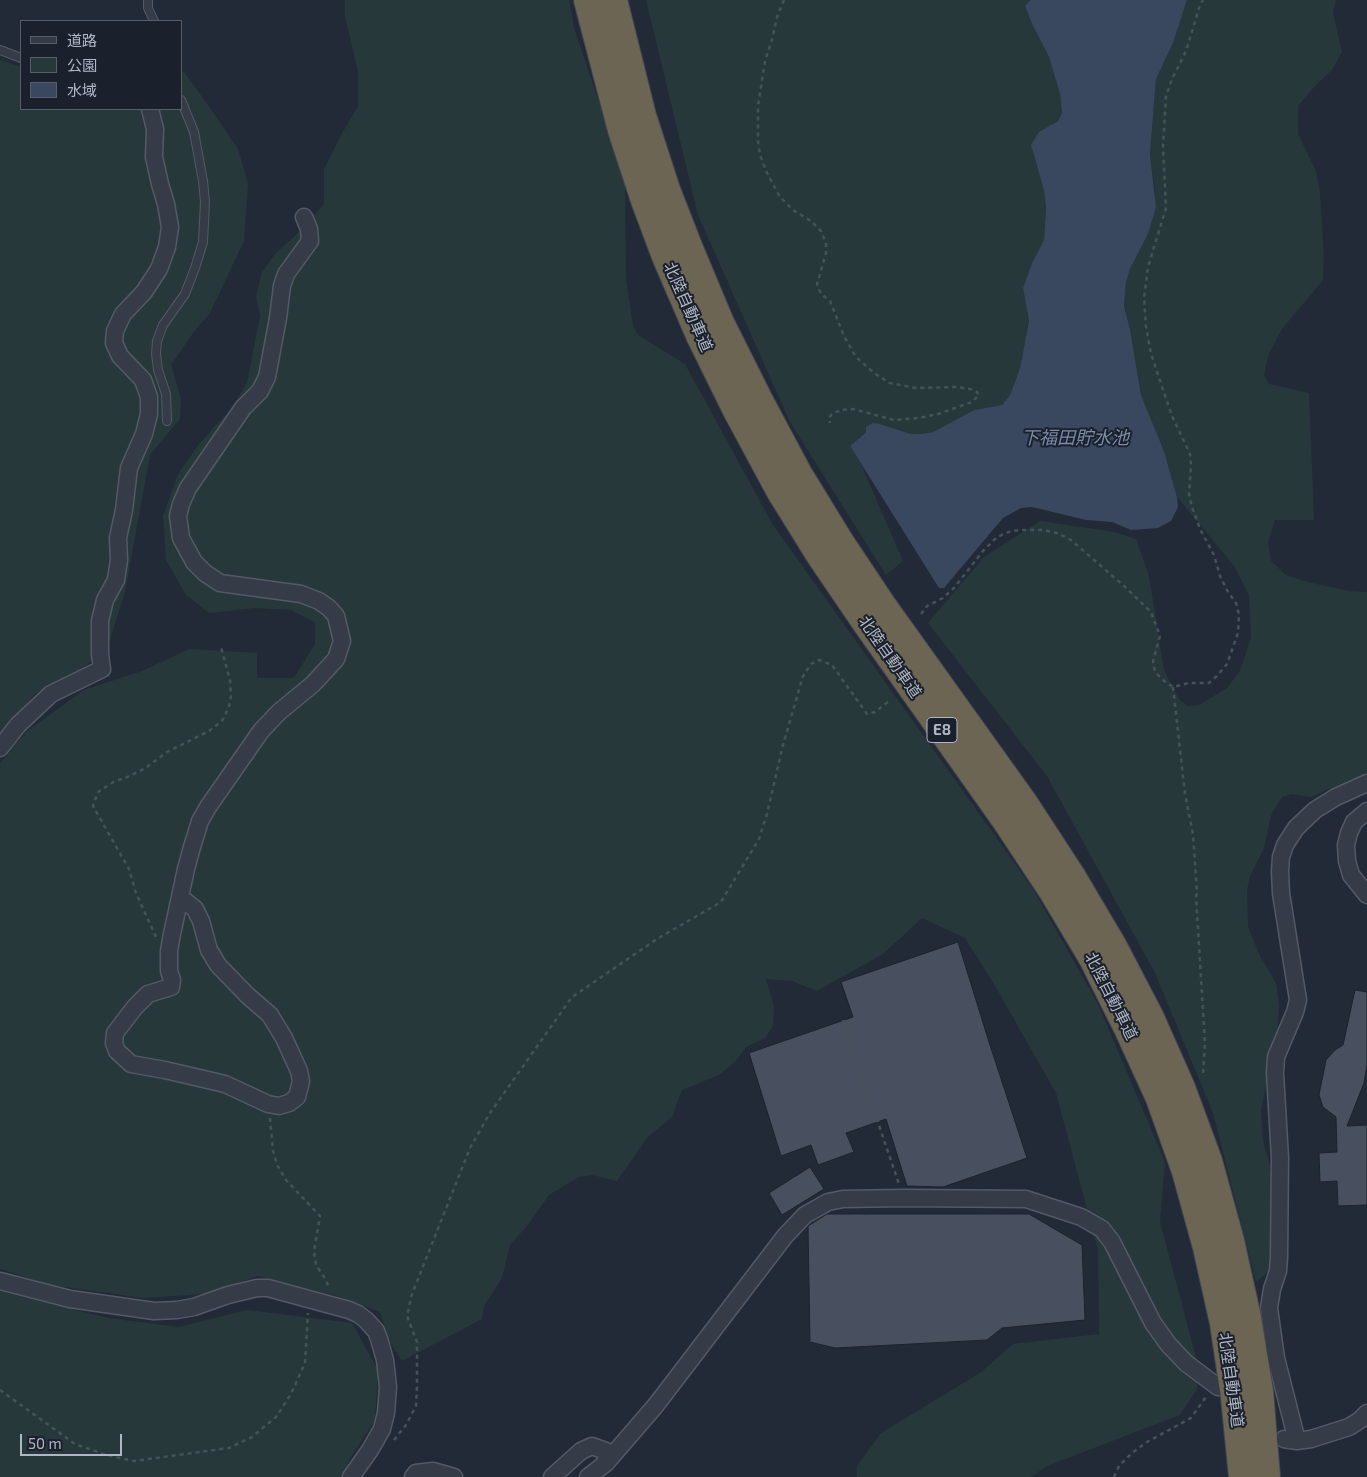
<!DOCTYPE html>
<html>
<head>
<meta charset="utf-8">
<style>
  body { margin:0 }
  #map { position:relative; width:1367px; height:1477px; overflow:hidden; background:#222a37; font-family:"Exo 2","Noto Sans JP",sans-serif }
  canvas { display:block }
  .legend { position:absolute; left:20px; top:20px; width:162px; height:90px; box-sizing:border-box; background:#1b212c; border:1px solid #575d69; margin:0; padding:6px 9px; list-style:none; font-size:15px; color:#b0b7c4 }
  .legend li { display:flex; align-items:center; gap:10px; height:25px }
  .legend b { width:25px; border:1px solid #575d69 }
  .scale { position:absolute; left:20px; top:1434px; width:102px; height:22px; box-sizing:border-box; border:2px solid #b0b7c4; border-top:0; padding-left:6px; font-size:15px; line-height:18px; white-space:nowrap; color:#b0b7c4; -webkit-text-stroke:4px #1b212c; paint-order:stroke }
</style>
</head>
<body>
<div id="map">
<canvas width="1367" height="1477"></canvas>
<ul class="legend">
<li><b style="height:6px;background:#363c47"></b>道路</li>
<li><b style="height:14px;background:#27383a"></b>公園</li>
<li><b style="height:14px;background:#39475f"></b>水域</li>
</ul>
<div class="scale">50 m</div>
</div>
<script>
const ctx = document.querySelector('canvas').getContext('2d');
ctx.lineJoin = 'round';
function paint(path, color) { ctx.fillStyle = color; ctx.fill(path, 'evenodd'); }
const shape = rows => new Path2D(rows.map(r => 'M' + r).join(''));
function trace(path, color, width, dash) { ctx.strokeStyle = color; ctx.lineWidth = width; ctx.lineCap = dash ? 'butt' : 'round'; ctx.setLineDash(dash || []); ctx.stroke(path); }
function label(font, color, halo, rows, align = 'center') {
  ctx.font = font + ' "Exo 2","Noto Sans JP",sans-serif'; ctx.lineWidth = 4; ctx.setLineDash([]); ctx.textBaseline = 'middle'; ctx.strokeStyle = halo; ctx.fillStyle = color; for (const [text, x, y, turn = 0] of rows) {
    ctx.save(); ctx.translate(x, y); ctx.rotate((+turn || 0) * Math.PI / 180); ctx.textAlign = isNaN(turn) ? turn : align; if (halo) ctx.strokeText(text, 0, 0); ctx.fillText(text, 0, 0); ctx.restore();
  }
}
const green = shape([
  [345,0,569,0,574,28,625,179,626,279,633,325,638,335,685,364,773,525,1033,889,1098,1004,1165,1162,1160,1222,1198,1365,1197,1389,1180,1415,1047,1466,1031,1477,857,1477,857,1466,881,1433,980,1373,1013,1344,1099,1334,1098,1250,1056,1093,994,984,965,938,922,918,883,954,817,991,792,981,766,979,774,1006,773,1026,765,1038,746,1047,734,1063,719,1075,682,1090,672,1117,647,1138,617,1181,592,1175,579,1177,549,1195,527,1226,510,1245,502,1278,484,1306,482,1319,402,1361,388,1339,380,1312,337,1296,258,1276,204,1294,143,1298,51,1285,0,1269,0,763,26,732,84,690,142,671,189,649,257,653,257,678,294,678,315,644,315,622,291,610,255,608,209,613,186,595,166,560,163,516,178,474,199,444,230,410,247,383,260,316,256,296,262,272,275,254,297,234,324,204,324,169,341,135,358,106,358,71,345,17],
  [646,0,1030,0,1025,6,1032,24,1049,57,1060,94,1062,113,1057,121,1053,123,1033,154,1044,191,1046,208,1044,240,1032,263,1023,288,1029,321,1020,368,1010,395,1002,405,974,410,933,432,922,434,911,434,880,424,862,435,850,446,860,462,903,561,886,575,790,422,698,215],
  [1187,0,1336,0,1333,13,1342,52,1332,70,1317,84,1298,106,1298,134,1316,171,1320,193,1324,258,1323,280,1282,329,1268,356,1264,375,1269,384,1309,393,1314,520,1275,520,1268,541,1271,561,1286,575,1307,582,1349,591,1367,592,1367,773,1311,797,1292,794,1282,797,1271,815,1264,848,1250,876,1247,890,1248,927,1260,956,1271,974,1276,984,1279,1005,1277,1039,1261,1109,1263,1141,1269,1161,1275,1201,1271,1269,1256,1282,1213,1113,1155,973,1047,776,928,623,984,557,1040,521,1115,532,1136,539,1149,576,1164,670,1179,699,1187,706,1199,705,1227,688,1240,671,1251,638,1249,595,1235,567,1177,497,1164,451,1141,395,1130,329,1124,306,1126,282,1130,269,1148,234,1155,192,1150,154,1156,79,1173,43],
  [0,60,21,67,21,109,181,109,181,71,185,73,208,105,238,149,248,184,244,241,210,313,193,333,171,365,181,399,180,419,150,455,125,592,107,649,75,674,36,693,0,734],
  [0,1291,108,1318,179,1327,247,1310,352,1323,378,1370,375,1420,349,1460,343,1477,0,1477]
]);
const water = shape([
  [1030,0,1187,0,1173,43,1156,79,1150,154,1156,207,1148,234,1130,269,1126,282,1124,306,1130,329,1141,395,1164,451,1177,497,1178,507,1171,521,1158,528,1131,530,1112,522,1086,520,1032,507,1021,508,1003,518,944,588,939,588,850,446,864,434,866,432,866,427,873,423,880,424,911,434,922,434,933,432,974,410,1002,405,1010,395,1020,368,1029,321,1023,288,1032,263,1044,240,1046,208,1044,191,1031,145,1039,132,1058,121,1062,113,1060,94,1049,57,1032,24,1025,6]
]);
const building = shape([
  [958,942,989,1042,1027,1158,943,1187,907,1186,886,1119,846,1133,854,1152,818,1165,811,1145,781,1156,749,1053,853,1017,841,982,958,942],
  [1355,990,1367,992,1367,1065,1364,1083,1347,1126,1367,1125,1367,1205,1338,1206,1337,1181,1320,1182,1319,1153,1337,1152,1336,1117,1323,1107,1319,1095,1326,1060,1335,1050,1343,1045,1355,990],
  [810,1167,824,1189,782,1215,769,1193,810,1167],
  [827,1214,1029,1214,1082,1245,1085,1320,1002,1328,987,1340,835,1348,810,1342,808,1226,827,1214]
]);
const path = shape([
  [784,0,777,17,772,40,765,61,758,106,758,142,760,155,767,173,780,197,793,210,811,221,821,231,826,243,826,253,817,284,821,294,830,301,844,336,856,357,874,373,890,383,916,388,956,387,970,389,977,392,979,395,972,402,938,414,919,418,894,420,853,409,841,410,832,414,829,418,830,423],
  [921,614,927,606,943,598,954,588,983,551,997,537,1011,531,1022,530,1042,530,1057,533,1071,540,1124,586,1151,612,1160,636,1153,661,1155,672,1164,681,1173,687,1189,683,1209,683,1217,676,1227,664,1238,633,1239,615,1236,603,1228,592,1220,576,1214,555,1200,529,1192,507,1189,494,1191,465,1190,454,1172,416,1151,354,1146,327,1144,298,1148,267,1166,208,1163,147,1166,96,1172,79,1186,51,1200,5,1203,0],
  [1173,687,1185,794,1193,834,1197,893,1196,896,1205,1044,1203,1074],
  [156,937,136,893,129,869,93,806,98,792,115,781,123,779,144,769,167,752,209,731,222,721,229,707,231,696,230,680,221,647],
  [843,1020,899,1184],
  [270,1118,273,1150,277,1165,286,1180,320,1216,314,1251,316,1265,326,1280,329,1289],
  [0,1390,75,1444,106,1455,134,1461,229,1448,252,1437,276,1417,291,1394,305,1363,308,1313],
  [394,1440,406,1425,416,1406,417,1387,417,1342,407,1316,412,1294,470,1148,490,1113,572,997,657,939,721,902,759,839,767,814,783,745,803,676,811,664,819,660,832,665,867,714,875,712,888,702],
  [1114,1477,1119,1466,1132,1453,1147,1442,1191,1418,1206,1397]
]);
const service = shape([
  [148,0,148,8,154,21],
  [0,50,21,58],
  [167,421,166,394,158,370,156,354,157,341,163,325,185,294,195,268,203,242,205,202,203,181,194,132,181,100]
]);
const minor = shape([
  [0,748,18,725,51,694,102,669,100,654,100,621,105,600,116,580,119,560,118,538,124,510,129,468,144,434,149,414,149,397,143,380,120,356,114,343,115,331,123,314,144,292,159,269,167,247,170,227,166,204,160,184,154,157,155,129,150,109],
  [1367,811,1354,822,1349,833,1346,845,1347,861,1351,875,1367,895],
  [180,897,195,909,201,921,209,950,218,965,247,995,270,1015,284,1038,299,1071,301,1081,297,1097,289,1103,279,1106,268,1104,225,1084,165,1070,131,1064,117,1051,114,1043,115,1033,135,1007,148,994,171,987,172,980,169,971,169,951,172,934,180,897,186,869,192,847,200,821,208,807,261,731,279,712,313,684,336,659,342,641,336,616,329,608,319,601,301,594,220,583,205,573,194,562,181,538,178,516,181,504,188,488,243,408,260,391,267,377,278,318,282,286,286,274,310,241,309,229,304,217],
  [0,1281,70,1299,154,1311,177,1310,194,1307,228,1295,257,1288,268,1288,349,1310,358,1314,366,1320,376,1331,379,1339,385,1360,388,1387,386,1413,382,1429,370,1450,351,1477],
  [1284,1439,1297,1441,1311,1439,1349,1427,1360,1420,1367,1413],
  [1297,1441,1276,1358,1269,1308,1272,1289,1278,1271,1279,1257,1280,1158,1275,1073,1276,1057,1295,1012,1298,1000,1281,893,1280,871,1281,857,1285,845,1296,828,1315,810,1336,797,1367,783],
  [413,1477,416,1473,433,1471,454,1477],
  [552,1477,581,1451,592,1446,606,1451,606,1463],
  [588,1477,606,1463,656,1405,785,1236,805,1215,828,1202,843,1199,904,1198,1026,1199,1081,1217,1102,1229,1112,1242,1153,1323,1168,1344,1186,1363,1218,1387]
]);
const motorway = shape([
  [588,0,622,130,645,200,666,256,700,335,737,410,780,490,821,556,868,625,1006,820,1053,891,1093,958,1128,1028,1160,1098,1186,1171,1207,1247,1224,1323,1235,1397,1243,1477],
  [613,0,642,116,666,190,689,249,720,323,758,399,798,474,839,541,883,607,1024,804,1071,876,1113,947,1150,1018,1181,1088,1208,1161,1230,1241,1247,1318,1259,1391,1266,1477]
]);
const shields = [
  [942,730,30]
];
const shieldNames = [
  ["E8",942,730]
];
const streetNames = [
  ["北陸自動車道",688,307,66],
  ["北陸自動車道",890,657,55],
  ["北陸自動車道",1111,996,63],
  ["北陸自動車道",1231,1380,82]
];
const waterNames = [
  ["下福田貯水池",1075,438]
];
paint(green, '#27383a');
paint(water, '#39475f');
paint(building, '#48505f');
trace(building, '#1d232e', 1);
trace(service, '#535a65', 10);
trace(minor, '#535a65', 19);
trace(motorway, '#404752', 30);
trace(path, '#445357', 2.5, [4, 4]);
trace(service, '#363c47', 8);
trace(minor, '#363c47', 16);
trace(motorway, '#6d6553', 28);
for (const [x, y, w] of shields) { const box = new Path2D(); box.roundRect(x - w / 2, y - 12.5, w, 25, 4); ctx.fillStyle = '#1b212c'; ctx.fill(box); trace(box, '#b0b7c4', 1); }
label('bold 15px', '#b0b7c4', null, shieldNames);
label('16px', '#b0b7c4', '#1b212c', streetNames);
label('italic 18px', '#7b8caa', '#1b212c', waterNames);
</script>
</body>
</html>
